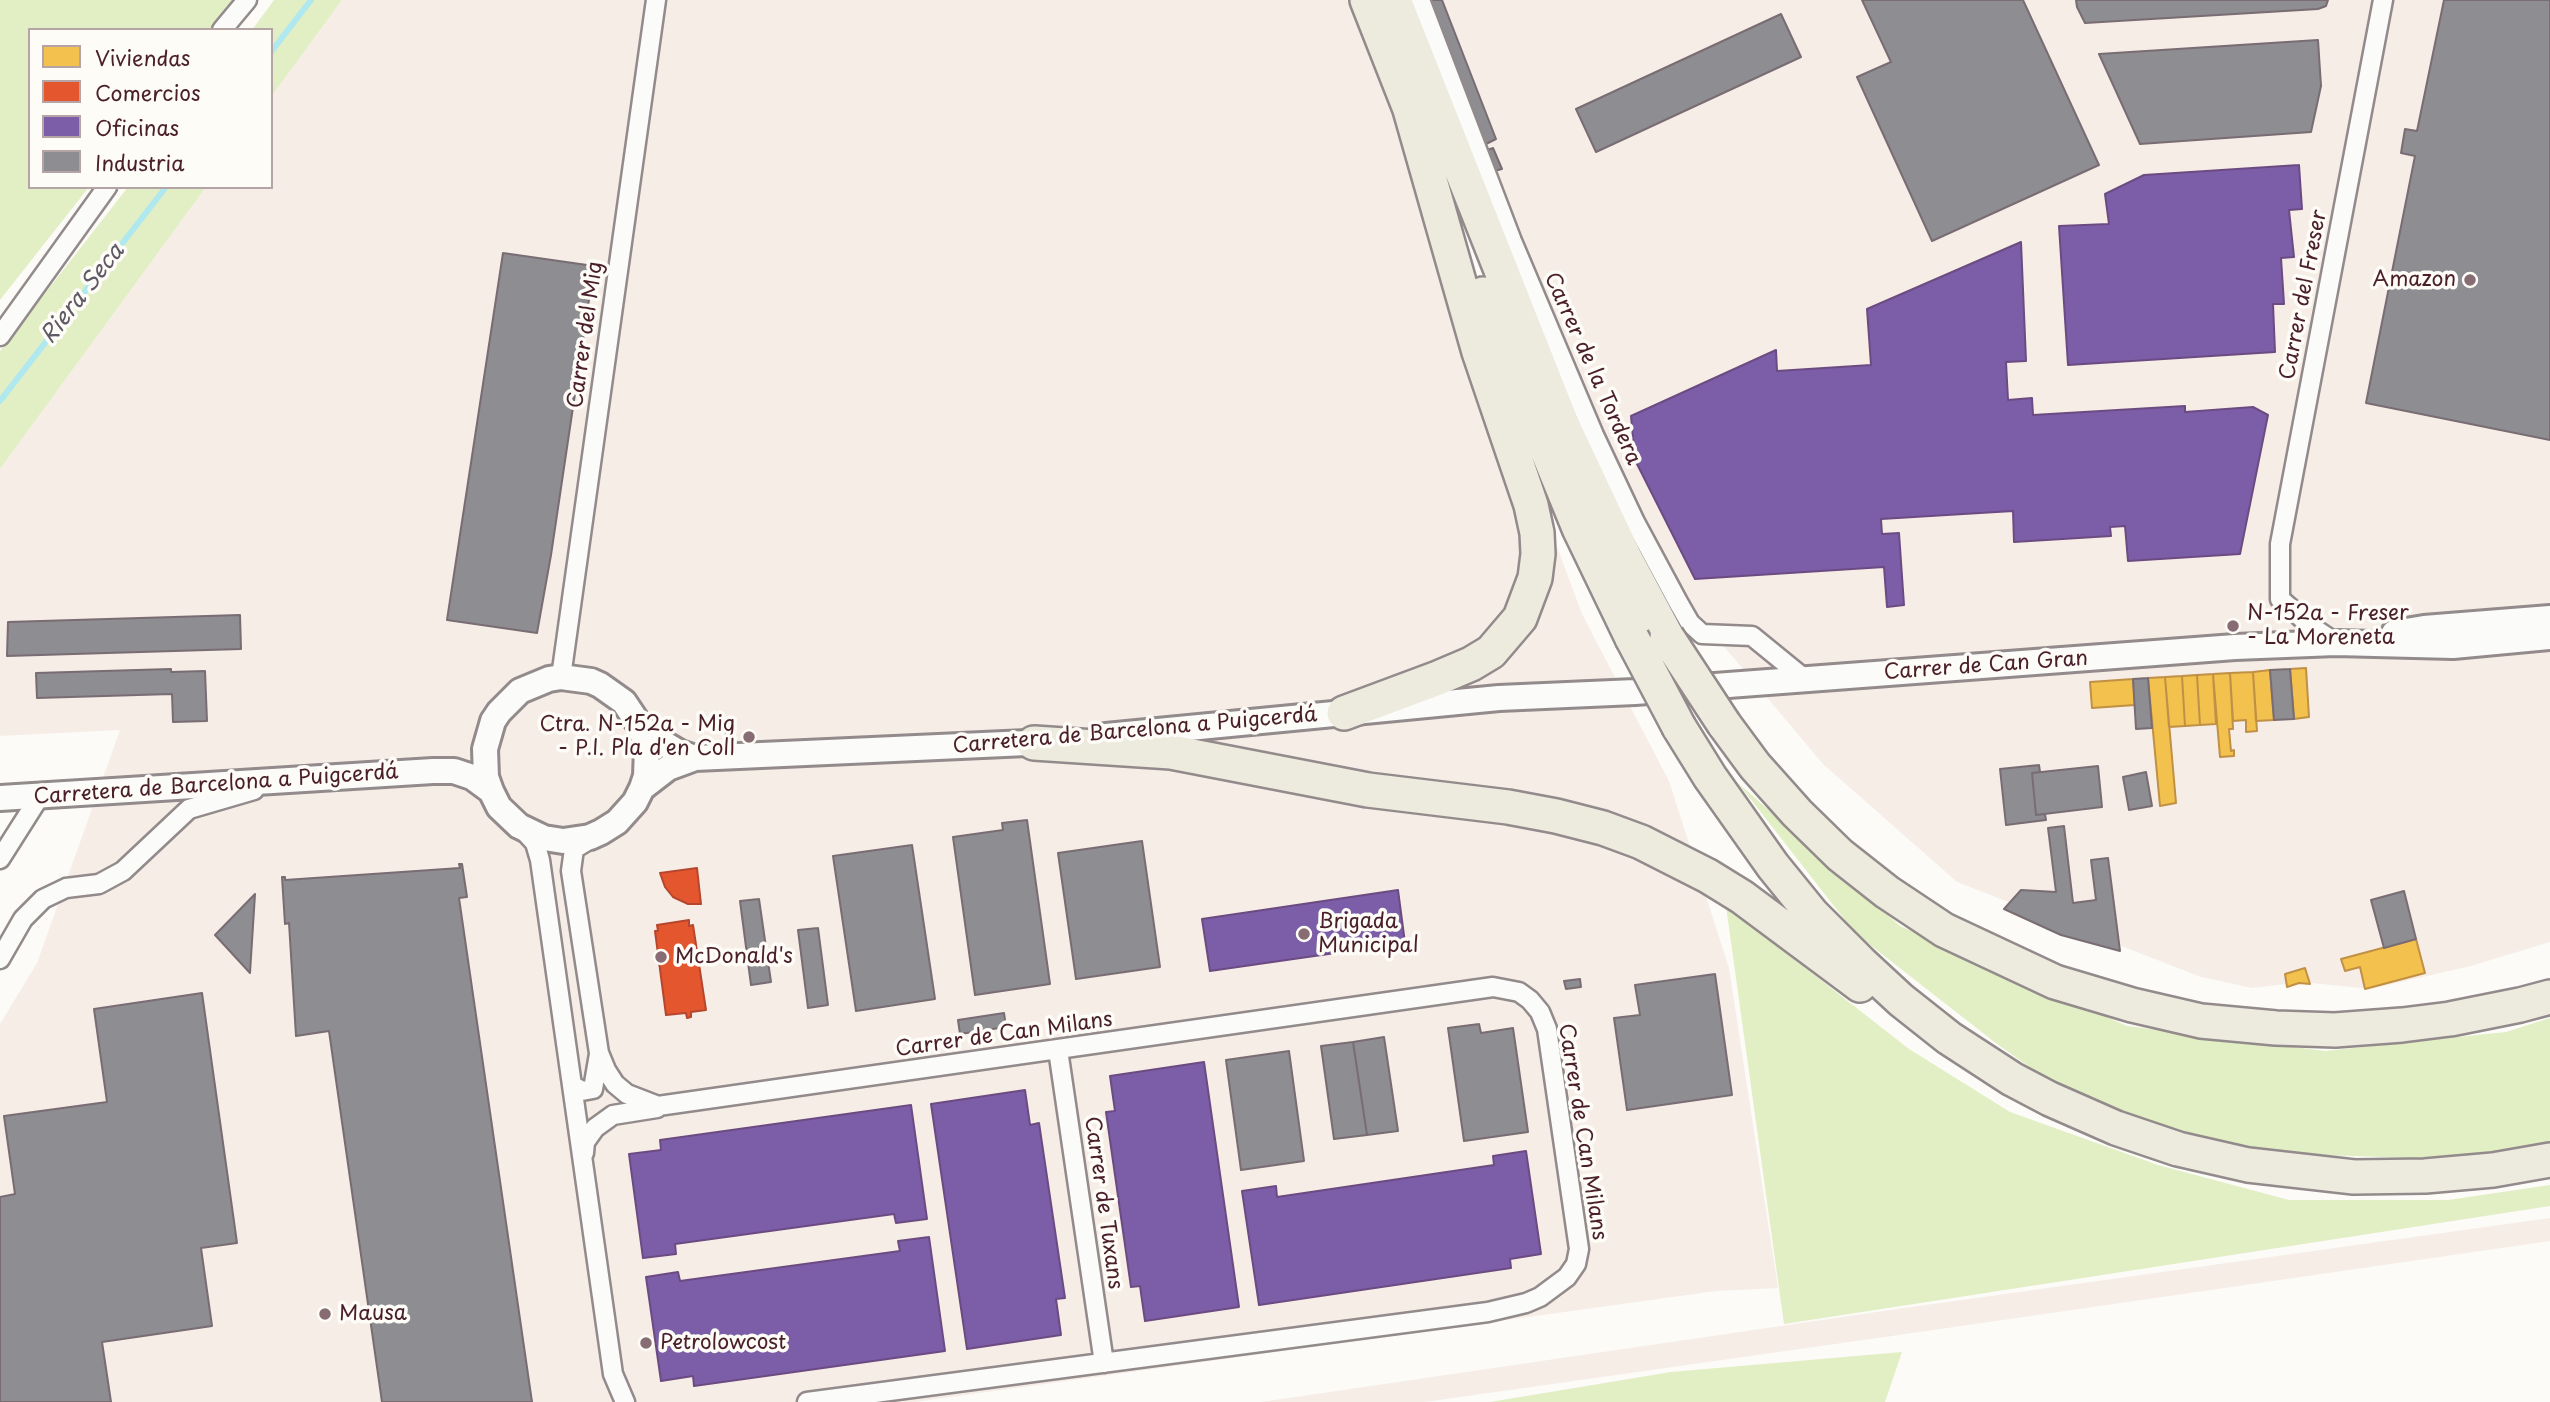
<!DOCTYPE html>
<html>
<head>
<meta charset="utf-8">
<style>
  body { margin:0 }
  #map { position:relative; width:2550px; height:1402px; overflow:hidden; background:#fcfbf8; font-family:"Playpen Sans",sans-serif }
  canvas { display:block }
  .legend { position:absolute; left:28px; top:28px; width:245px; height:161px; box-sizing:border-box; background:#fdfcf7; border:2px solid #b5a4a5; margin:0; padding:9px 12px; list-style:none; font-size:21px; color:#4a1f2b }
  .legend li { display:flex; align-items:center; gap:14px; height:35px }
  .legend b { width:35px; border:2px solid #b5a4a5 }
</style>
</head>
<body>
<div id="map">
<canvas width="2550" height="1402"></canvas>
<ul class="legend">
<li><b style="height:19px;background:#f2c14e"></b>Viviendas</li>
<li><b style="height:19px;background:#e4572e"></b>Comercios</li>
<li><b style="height:19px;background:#7b5ea7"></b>Oficinas</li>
<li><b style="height:19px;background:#8d8d92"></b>Industria</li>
</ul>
</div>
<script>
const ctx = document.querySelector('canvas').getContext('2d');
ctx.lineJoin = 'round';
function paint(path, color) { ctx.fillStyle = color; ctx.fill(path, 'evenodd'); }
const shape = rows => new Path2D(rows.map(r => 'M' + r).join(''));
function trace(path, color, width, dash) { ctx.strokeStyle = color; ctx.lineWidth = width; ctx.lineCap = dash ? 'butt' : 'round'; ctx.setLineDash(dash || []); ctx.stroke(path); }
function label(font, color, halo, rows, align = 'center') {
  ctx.font = font + ' "Playpen Sans",sans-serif'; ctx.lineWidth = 7; ctx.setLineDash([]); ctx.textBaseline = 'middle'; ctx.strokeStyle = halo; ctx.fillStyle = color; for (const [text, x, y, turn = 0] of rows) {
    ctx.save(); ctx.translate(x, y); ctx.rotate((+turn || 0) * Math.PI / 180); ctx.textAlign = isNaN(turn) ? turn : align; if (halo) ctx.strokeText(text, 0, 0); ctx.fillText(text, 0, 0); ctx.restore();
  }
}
const built = shape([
  [342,0,1355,0,1519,484,1534,484,1582,614,1669,781,1729,968,1778,1288,1716,1291,915,1402,0,1402,0,1024,37,963,120,730,0,736,0,469,206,187,271,187,271,97],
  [1430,0,2550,0,2550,942,2471,966,2370,989,2302,982,2252,988,2201,977,1957,882,1823,764,1689,605,1594,414,1492,173],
  [2550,1218,2550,1241,1899,1335,1425,1402,1261,1402,1897,1309]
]);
const green = shape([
  [0,0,237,0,213,30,30,30,30,187,89,187,0,300],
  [274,0,342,0,271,97,271,30,252,30],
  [128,187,206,187,0,469,0,351],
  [1738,783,1900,926,2127,1026,2325,1051,2506,1032,2550,1018,2550,1142,2451,1159,2288,1154,2116,1128,1997,1044,1855,933],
  [1726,906,1909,1049,2010,1112,2158,1165,2289,1200,2448,1200,2550,1185,2550,1206,1784,1324],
  [1902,1352,1885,1402,1490,1402,1671,1372]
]);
const homes = shape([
  [2306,668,2309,717,2294,719,2290,669,2306,668],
  [2270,670,2274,720,2256,721,2253,672,2270,670],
  [2253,672,2257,731,2246,732,2246,720,2233,721,2230,673,2253,672],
  [2230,673,2233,729,2229,729,2231,751,2234,750,2234,756,2220,757,2213,674,2230,673],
  [2213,674,2216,724,2200,725,2197,675,2213,674],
  [2197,675,2200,725,2185,726,2182,676,2197,675],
  [2182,676,2185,726,2169,727,2165,677,2182,676],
  [2165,677,2176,803,2160,806,2148,678,2165,677],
  [2133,679,2135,705,2092,708,2090,682,2133,679],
  [2416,939,2425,973,2365,989,2360,967,2345,971,2341,959,2416,939],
  [2305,968,2310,984,2299,983,2287,987,2285,974,2305,968]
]);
const shops = shape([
  [697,868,701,904,688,904,673,897,665,887,660,873,697,868],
  [689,920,689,926,693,925,706,1010,691,1012,691,1017,687,1018,686,1013,666,1015,655,931,658,931,657,925,689,920]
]);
const offices = shape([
  [2299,165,2302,209,2289,210,2294,257,2281,258,2284,304,2273,304,2275,352,2068,365,2059,226,2109,224,2105,194,2144,175,2299,165],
  [2021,242,2026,361,2006,362,2008,400,2032,398,2033,415,2185,406,2185,412,2253,407,2268,415,2240,554,2128,561,2125,526,2110,527,2111,536,2014,542,2013,511,1881,519,1882,534,1899,533,1904,605,1887,607,1884,567,1695,579,1635,460,1631,416,1776,350,1777,371,1871,365,1867,309,2021,242],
  [1398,890,1405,943,1210,971,1202,919,1398,890],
  [1204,1062,1239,1307,1145,1321,1140,1286,1131,1287,1106,1112,1115,1111,1110,1076,1204,1062],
  [1025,1090,1030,1125,1039,1123,1065,1298,1056,1299,1061,1335,967,1349,931,1104,1025,1090],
  [911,1105,927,1219,896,1223,894,1214,675,1244,676,1254,643,1258,629,1154,661,1150,660,1140,911,1105],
  [1526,1151,1541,1254,1510,1259,1511,1268,1259,1305,1242,1191,1276,1186,1277,1197,1494,1165,1493,1156,1526,1151],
  [929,1237,945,1351,694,1386,693,1376,661,1381,646,1277,678,1272,680,1281,900,1251,898,1241,929,1237]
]);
const industry = shape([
  [1427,0,1442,0,1496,139,1484,145,1427,0],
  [1862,0,2023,0,2099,165,1932,241,1857,77,1891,62,1862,0],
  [2076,0,2328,0,2326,6,2318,9,2085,23,2077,7,2076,0],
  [2444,0,2550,0,2550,440,2366,403,2415,156,2401,153,2405,129,2417,131,2444,0],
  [1781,14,1801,57,1596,152,1576,109,1781,14],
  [2318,40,2321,86,2311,132,2140,144,2099,54,2318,40],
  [1493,148,1502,169,1494,171,1485,151,1493,148],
  [503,253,594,266,551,555,537,633,447,620,503,253],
  [240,615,241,649,7,656,8,622,240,615],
  [171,669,171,672,205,671,207,721,173,722,172,694,37,698,36,673,171,669],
  [2290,669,2294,719,2274,720,2270,670,2290,669],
  [2148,678,2152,728,2136,729,2133,679,2148,678],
  [2039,765,2040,772,2032,773,2036,815,2045,814,2046,820,2006,825,2000,769,2039,765],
  [2098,766,2102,807,2036,815,2032,773,2098,766],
  [2146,772,2152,806,2129,810,2123,777,2146,772],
  [1027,820,1050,984,975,995,953,837,1003,830,1002,823,1027,820],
  [2064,826,2073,903,2096,900,2091,860,2108,858,2120,951,2061,935,2004,909,2021,890,2056,892,2048,828,2064,826],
  [1142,841,1160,967,1076,979,1058,853,1142,841],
  [912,845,935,999,856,1011,833,856,912,845],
  [459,864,462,864,467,897,459,898,532,1402,382,1402,329,1031,296,1036,289,923,285,924,282,877,285,877,285,880,460,868,459,864],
  [2404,891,2416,939,2384,948,2371,900,2404,891],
  [255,894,250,973,215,935,255,894],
  [759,899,771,982,751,985,740,901,759,899],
  [818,928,828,1005,808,1008,798,930,818,928],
  [1715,974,1732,1095,1627,1110,1614,1018,1640,1015,1635,985,1715,974],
  [1580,979,1581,987,1566,989,1564,981,1580,979],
  [202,993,237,1243,201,1248,212,1326,102,1342,111,1402,0,1402,0,1197,15,1194,4,1116,107,1102,94,1009,202,993],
  [1004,1013,1006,1027,960,1034,958,1020,1004,1013],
  [1479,1024,1481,1033,1513,1028,1528,1132,1464,1141,1448,1028,1479,1024],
  [1384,1037,1398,1131,1367,1135,1353,1042,1384,1037],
  [1353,1042,1367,1135,1334,1139,1321,1046,1353,1042],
  [1289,1051,1304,1161,1241,1170,1226,1060,1289,1051]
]);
const stream = shape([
  [271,52,311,0],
  [0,401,166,187]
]);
const street = shape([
  [1420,0,1512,241,1594,435,1635,522,1678,602,1690,623,1702,634,1752,636,1806,680],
  [222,30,247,0],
  [0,336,107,187],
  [2336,643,2312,627,2280,599,2280,544,2383,0],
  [561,677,656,0],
  [524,831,535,843,540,860,613,1374,625,1402],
  [589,840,574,849,571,871,599,1053,606,1070,615,1084,627,1094,658,1106,1493,987,1519,992,1530,1000,1540,1012,1547,1029,1579,1249,1576,1264,1567,1277,1540,1297,1526,1303,1488,1312,807,1402],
  [0,859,40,796],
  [0,959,23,919,43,899,66,888,99,884,123,871,189,809,254,790],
  [1058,1050,1104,1363],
  [572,1085,582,1091,593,1089,599,1054],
  [584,1153,585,1142,595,1128,613,1115,657,1108]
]);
const secondary = shape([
  [2394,633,2424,628,2550,618],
  [640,726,647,748,646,776,642,788,635,802,617,822,601,832,590,837,563,841,544,838,519,826,499,807,491,791,486,777,485,749,493,721,499,712,520,691,549,679,561,677,591,681,600,685,624,702,640,726,653,737,680,753,695,758],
  [1106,736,1499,698,1635,692,2235,647,2336,643,2453,646,2550,637],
  [642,788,668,768,695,758,1049,742],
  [0,798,433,771,454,771,472,777,491,791]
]);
const highway = shape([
  [1367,0,1417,127],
  [1394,0,1562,424,1625,558,1667,637],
  [1483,294,1579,528,1632,638],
  [1344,713,1438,678,1471,664,1491,652,1520,618,1535,578,1538,554,1537,533,1531,505,1479,352,1409,106],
  [1724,724,1755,766,1797,813,1840,855,1887,892,1944,930,2055,982,2132,1005,2201,1021,2276,1028,2335,1030,2402,1025,2450,1019,2520,1005,2550,997],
  [1679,727,1710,777,1773,866,1812,914,1860,962,1901,1000,1949,1038,2012,1079,2050,1099,2116,1128,2178,1149,2248,1165,2354,1177,2425,1176,2493,1170,2550,1160],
  [1034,743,1171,752,1368,790,1508,807,1556,816,1603,828,1641,842,1708,876,1742,897,1860,985]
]);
const highwayBridge = shape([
  [1667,637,1724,724],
  [1632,638,1679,727]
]);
const markers = [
  [2470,280,7,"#886c73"],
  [2233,626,7,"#886c73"],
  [749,737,7,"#886c73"],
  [1304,934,7,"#886c73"],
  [661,957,7,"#886c73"],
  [325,1314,7,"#886c73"],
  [646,1343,7,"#886c73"]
];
const poiNames = [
  ["Amazon",2456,280,"right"],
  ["N-152a - Freser",2247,614],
  ["- La Moreneta",2247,638],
  ["Ctra. N-152a - Mig",735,725,"right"],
  ["- P.I. Pla d'en Coll",735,749,"right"],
  ["Brigada",1318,922],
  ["Municipal",1318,946],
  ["McDonald's",675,957],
  ["Mausa",339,1314],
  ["Petrolowcost",660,1343]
];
const streetNames = [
  ["Carrer del Freser",2304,295,-79],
  ["Carrer del Mig",586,335,-82],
  ["Carrer de la Tordera",1592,369,66],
  ["Carrer de Can Gran",1986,666,-4],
  ["Carretera de Barcelona a Puigcerdá",1135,731,-5],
  ["Carretera de Barcelona a Puigcerdá",216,785,-4],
  ["Carrer de Can Milans",1004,1035,-8],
  ["Carrer de Can Milans",1582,1132,81],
  ["Carrer de Tuxans",1103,1203,82]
];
const waterNames = [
  ["Riera Seca",83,294,-52]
];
paint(built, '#f6ede6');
paint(green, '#e2eec4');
paint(homes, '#f2c14e');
trace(homes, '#c09044', 2);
paint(shops, '#e4572e');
trace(shops, '#b6462d', 2);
paint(offices, '#7b5ea7');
trace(offices, '#6c4b82', 2);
paint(industry, '#8d8d92');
trace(industry, '#796c73', 2);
trace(stream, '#b0e8f0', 6);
trace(street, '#928a8b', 23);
trace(secondary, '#928a8b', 30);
trace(highway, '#928a8b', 38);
trace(street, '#fbfbf9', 18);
trace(secondary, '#fbfbf9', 24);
trace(highway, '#edeade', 33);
trace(highwayBridge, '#928a8b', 38, []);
trace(highwayBridge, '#edeade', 33);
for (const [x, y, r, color] of markers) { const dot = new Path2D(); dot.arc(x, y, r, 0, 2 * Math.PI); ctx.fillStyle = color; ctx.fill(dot); trace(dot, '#fdfcf7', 2.5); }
label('21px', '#4a1f2b', '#fdfcf7', poiNames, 'left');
label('21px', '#4a1f2b', '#fdfcf7', streetNames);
label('italic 23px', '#5f5965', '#fdfcf7', waterNames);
</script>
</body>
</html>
